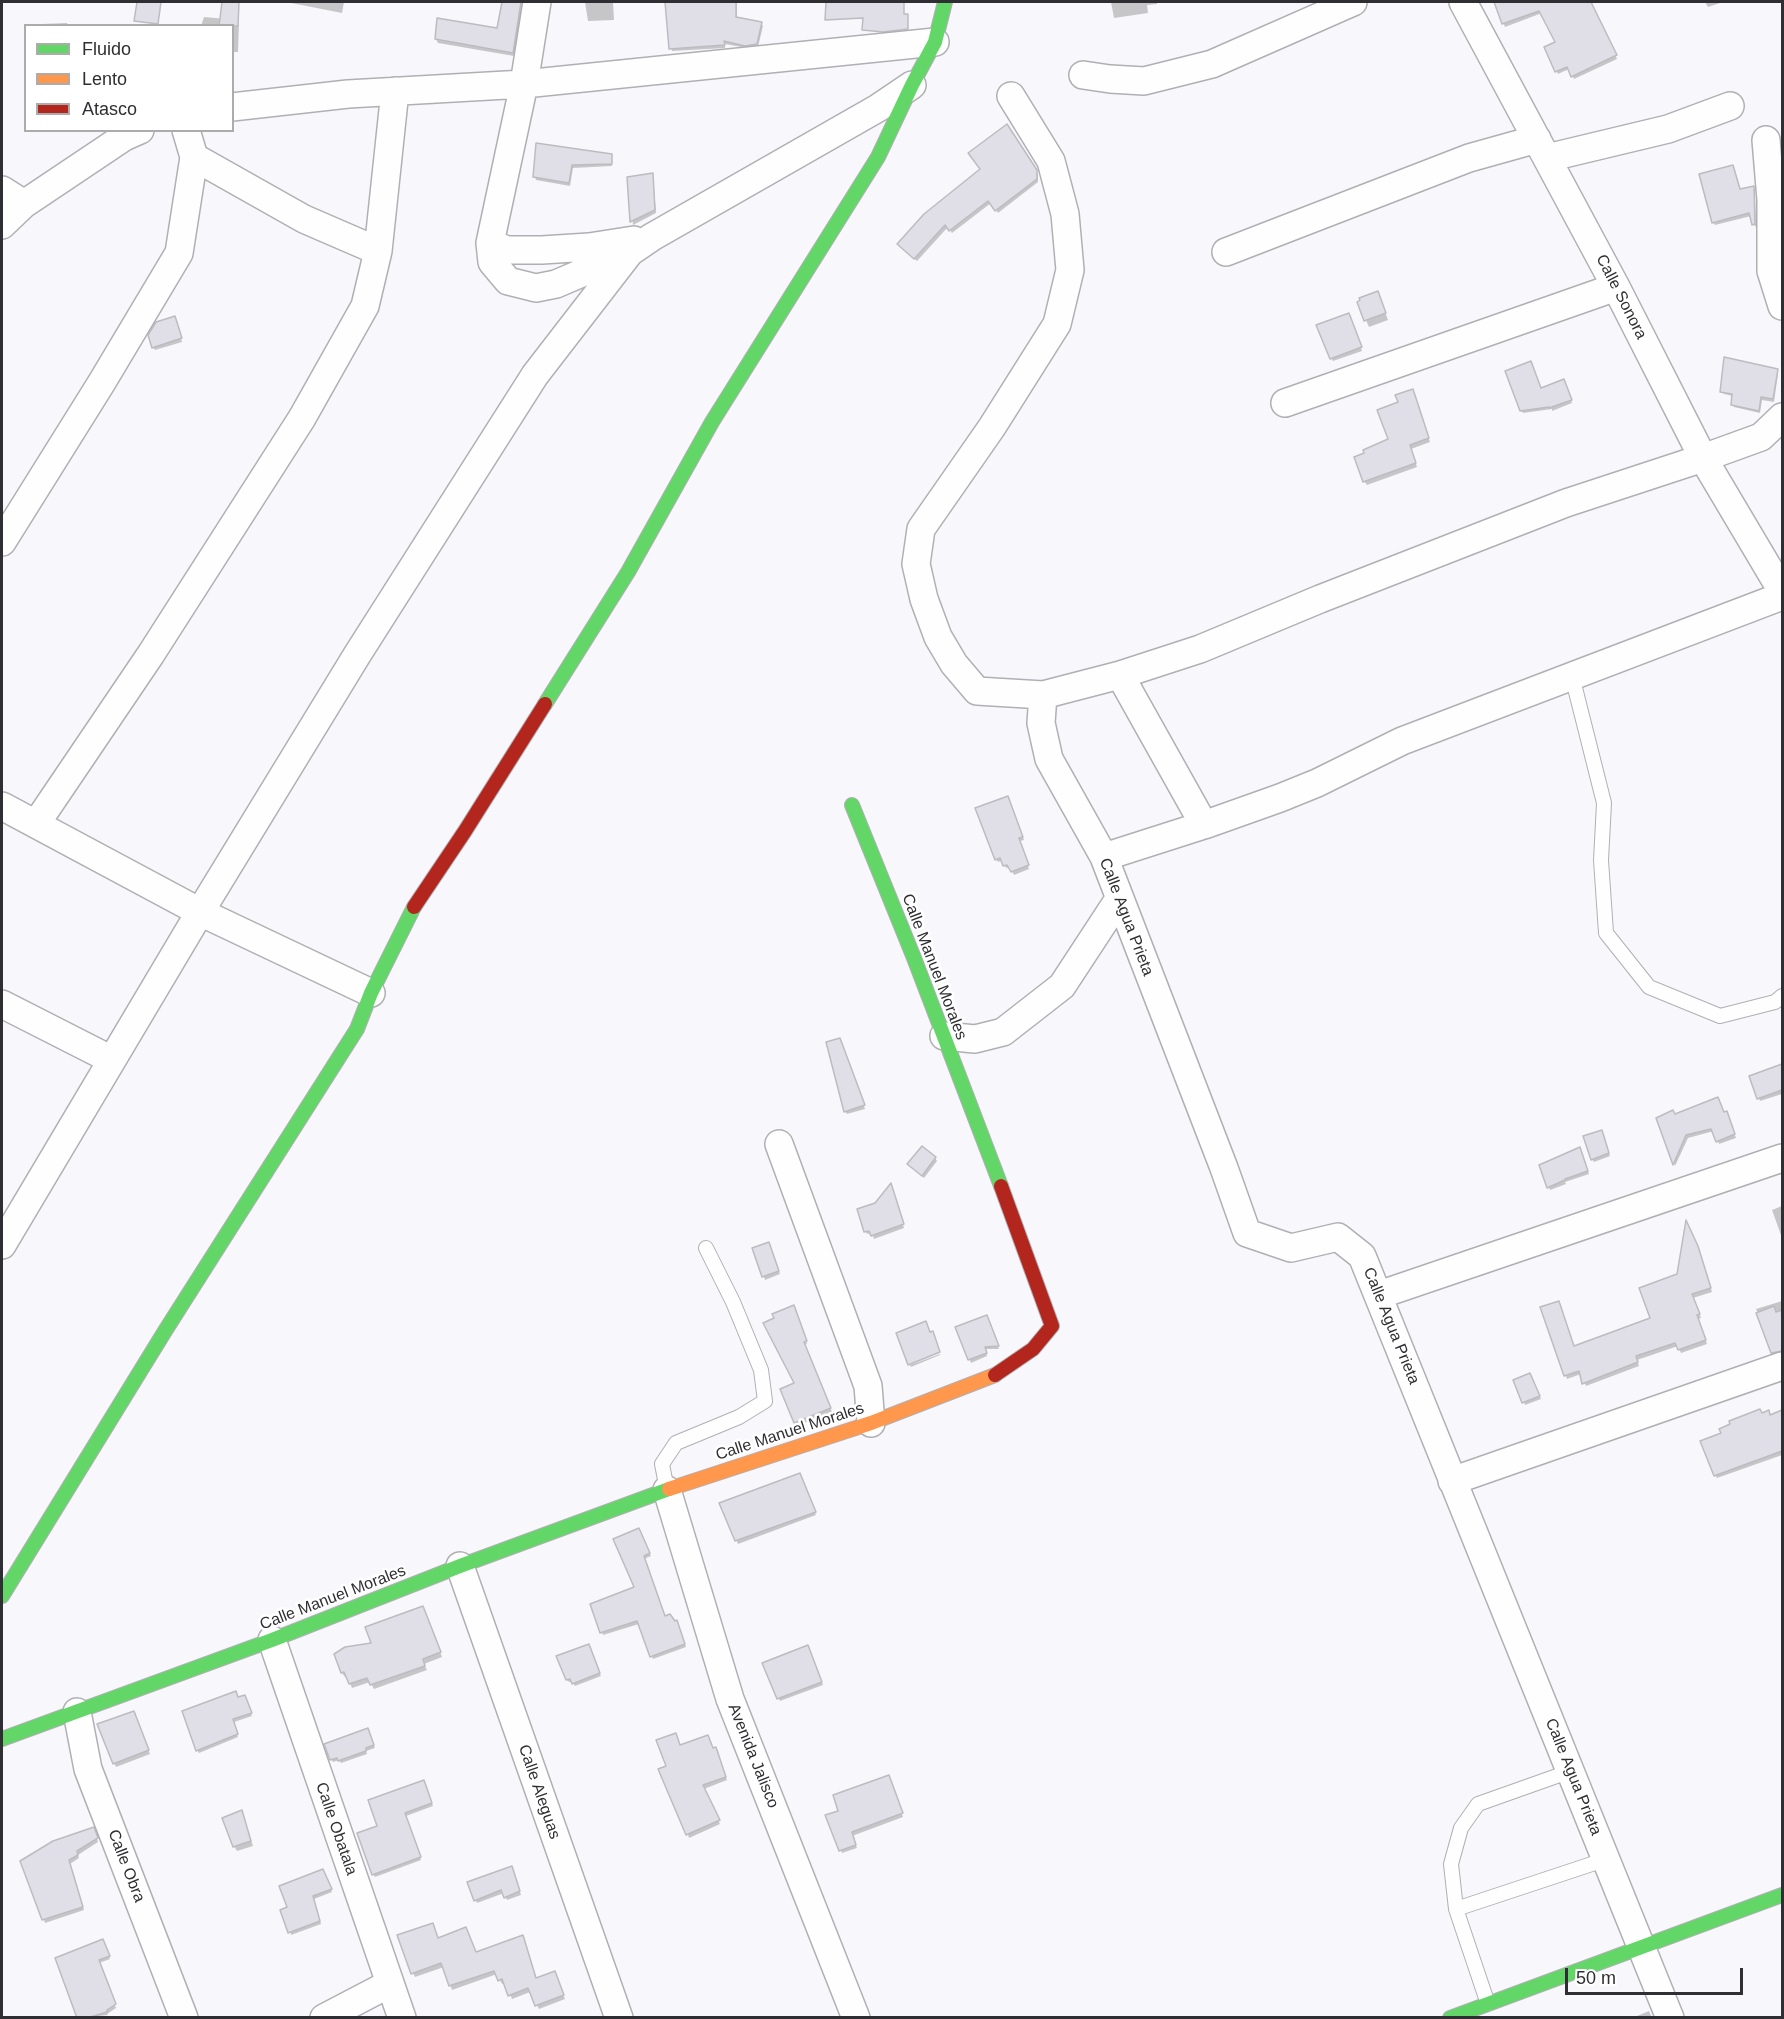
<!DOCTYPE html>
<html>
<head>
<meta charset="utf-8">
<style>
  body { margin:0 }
  #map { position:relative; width:1784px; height:2019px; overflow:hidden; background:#f8f8fc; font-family:Helvetica,sans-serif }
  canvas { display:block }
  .frame { position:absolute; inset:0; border:3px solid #2f2f33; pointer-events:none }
  .legend { position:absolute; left:24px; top:24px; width:210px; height:108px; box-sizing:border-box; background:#fff; border:2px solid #acacad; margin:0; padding:8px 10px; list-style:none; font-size:18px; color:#2f2f33 }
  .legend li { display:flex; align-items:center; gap:12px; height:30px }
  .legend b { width:30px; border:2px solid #acacad }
  .scale { position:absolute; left:1565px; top:1968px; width:178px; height:27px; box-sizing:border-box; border:3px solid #2f2f33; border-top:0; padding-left:8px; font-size:18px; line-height:21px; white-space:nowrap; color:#2f2f33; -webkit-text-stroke:4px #fff; paint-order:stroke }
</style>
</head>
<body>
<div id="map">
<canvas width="1784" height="2019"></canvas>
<div class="frame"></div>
<ul class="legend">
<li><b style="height:8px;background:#63d668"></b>Fluido</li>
<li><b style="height:8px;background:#ff974d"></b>Lento</li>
<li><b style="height:8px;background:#b3261e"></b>Atasco</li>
</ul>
<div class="scale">50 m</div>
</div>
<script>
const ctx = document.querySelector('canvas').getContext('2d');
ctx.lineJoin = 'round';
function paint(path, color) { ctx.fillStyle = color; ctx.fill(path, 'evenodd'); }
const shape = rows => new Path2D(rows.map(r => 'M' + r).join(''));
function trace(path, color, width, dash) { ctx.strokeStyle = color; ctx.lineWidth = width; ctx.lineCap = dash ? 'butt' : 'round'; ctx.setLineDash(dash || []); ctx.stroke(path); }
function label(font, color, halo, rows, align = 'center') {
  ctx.font = font + ' Helvetica,sans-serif'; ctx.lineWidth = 5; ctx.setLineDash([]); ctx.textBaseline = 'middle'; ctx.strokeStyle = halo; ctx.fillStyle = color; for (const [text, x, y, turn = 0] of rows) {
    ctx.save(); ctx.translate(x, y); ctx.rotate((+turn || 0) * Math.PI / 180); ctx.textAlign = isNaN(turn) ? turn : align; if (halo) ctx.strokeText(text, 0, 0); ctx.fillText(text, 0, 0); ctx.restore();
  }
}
const shadow = shape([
  [286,2,344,2,342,13],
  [503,2,524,2,514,56,438,43,436,39,498,30],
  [585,2,613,2,614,20,588,21],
  [667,2,737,2,737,19,761,23,763,26,758,47,747,48,725,44,725,48,672,51],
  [1111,2,1157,2,1157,4,1147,5,1148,13,1114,18],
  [1496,2,1590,2,1617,59,1574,79,1569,69,1558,74,1546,48,1557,43,1542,13,1505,27],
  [1705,2,1723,2,1708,7],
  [204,17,238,20,239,23,238,52,232,52,232,26,201,26],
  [67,23,68,26,41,26,41,24],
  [1007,126,1038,174,1038,182,998,213,991,203,952,233,948,227,917,261,901,247,982,170],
  [611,156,612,166,573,168,570,186,536,180,535,177,536,169],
  [1733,166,1740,190,1753,188,1755,190,1756,227,1753,224,1751,216,1715,225,1713,222],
  [653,175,656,213,633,225,629,178],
  [1378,293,1388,320,1369,327,1358,302],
  [1350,317,1362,351,1333,361,1331,358],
  [176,321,182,342,155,350,153,347],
  [1777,371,1778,374,1774,402,1762,400,1760,413,1734,407,1733,396,1724,394,1722,391],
  [1565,384,1572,403,1552,411,1552,409,1523,413,1521,410,1541,389],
  [1414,395,1430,442,1411,449,1417,467,1367,485,1364,481,1390,439,1400,403],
  [1009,801,1024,840,1020,841,1029,869,1014,875,1010,867,1006,868,1003,860,998,862,996,859],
  [1782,1066,1782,1094,1760,1101,1751,1077],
  [856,1082,865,1109,847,1114,845,1111],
  [1723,1114,1728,1116,1736,1138,1719,1144,1714,1131,1688,1138,1675,1166,1658,1119,1675,1115],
  [1603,1135,1610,1156,1594,1162,1592,1159],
  [1581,1152,1589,1174,1565,1182,1566,1184,1550,1190,1541,1166],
  [935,1158,937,1161,924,1178,911,1167],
  [892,1188,904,1228,874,1239,872,1233,867,1234,866,1232,876,1204],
  [1782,1206,1782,1238,1772,1210],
  [770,1247,780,1274,765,1280,754,1249],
  [1699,1251,1712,1292,1693,1298,1701,1318,1698,1319,1707,1344,1681,1353,1678,1346,1637,1360,1639,1366,1586,1386,1581,1374,1567,1379,1542,1308,1574,1347,1652,1319,1678,1275],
  [1782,1301,1782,1342,1771,1346,1756,1309],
  [795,1310,807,1344,804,1345,832,1412,797,1426,782,1389,796,1384],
  [988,1319,999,1349,986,1349,987,1356,971,1363,957,1328],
  [940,1354,940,1355,911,1367,910,1365],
  [1531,1378,1541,1399,1525,1405,1524,1402],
  [1782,1412,1782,1455,1717,1478,1715,1475,1762,1414,1770,1416],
  [801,1478,816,1515,738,1544,721,1503],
  [640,1533,651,1556,644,1559,665,1617,672,1616,678,1625,686,1647,653,1659,639,1624,603,1635,602,1632,636,1588],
  [425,1612,442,1657,424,1664,427,1670,374,1689,370,1682,352,1688,347,1676,345,1677,342,1673,373,1644],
  [590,1649,601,1676,575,1686,572,1681,569,1682,567,1680],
  [809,1650,823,1685,780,1701,779,1698],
  [238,1699,246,1700,252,1716,234,1722,238,1737,199,1753,197,1750],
  [135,1715,150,1754,116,1767,99,1725],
  [369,1733,375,1748,366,1751,367,1754,341,1763,339,1760,333,1762,331,1759],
  [680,1747,713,1750,717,1753,727,1780,704,1789,720,1824,689,1838,668,1767],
  [890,1780,903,1817,852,1836,857,1848,842,1853,827,1816,840,1812],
  [425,1785,433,1806,406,1816,421,1860,375,1877,373,1874,379,1827],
  [242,1812,253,1846,237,1851,234,1846],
  [95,1832,98,1842,78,1855,79,1858,70,1864,84,1910,45,1923,22,1862],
  [513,1870,521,1895,507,1900,504,1893,477,1903,476,1900],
  [324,1874,332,1892,314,1899,321,1924,291,1935,289,1908],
  [522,1936,537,1979,556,1977,565,1999,539,2009,530,1992,512,1999,505,1983,502,1984,497,1974,452,1990,444,1967,415,1977,413,1973,438,1940,476,1953],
  [104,1943,110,1959,99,1963,116,2008,107,2014,108,2015,79,2018],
  [1649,2011,1652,2018,1632,2018]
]);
const building = shape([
  [137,2,161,2,158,24,134,21,137,2],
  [222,2,239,2,238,26,219,26,222,2],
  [502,2,521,2,513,53,435,39,437,18,497,28,502,2],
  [665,2,736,2,736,17,762,22,757,44,745,46,724,41,725,45,669,49,665,2],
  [826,2,904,2,904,14,908,14,908,29,883,32,862,30,863,18,825,20,826,2],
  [1494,2,1591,2,1617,55,1571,77,1567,67,1555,72,1544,47,1555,42,1539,11,1502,24,1494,2],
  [1007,124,1037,170,1037,179,995,211,988,201,949,231,945,225,914,259,897,244,924,214,980,169,968,153,1007,124],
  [536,143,612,154,612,164,572,165,569,183,533,177,536,143],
  [1733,165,1740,189,1754,186,1755,224,1752,225,1749,213,1712,223,1699,174,1733,165],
  [653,173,655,210,630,222,627,177,653,173],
  [1378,291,1386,313,1364,321,1357,302,1360,300,1359,298,1378,291],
  [1349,313,1362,347,1330,359,1316,325,1349,313],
  [175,316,182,338,152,348,148,335,156,322,175,316],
  [1724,357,1778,369,1773,399,1761,397,1759,411,1731,405,1732,394,1720,392,1724,357],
  [1531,361,1541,388,1564,379,1572,400,1549,408,1549,407,1520,411,1505,371,1531,361],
  [1413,389,1429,438,1410,445,1416,463,1363,482,1354,457,1364,453,1363,450,1388,439,1377,410,1398,402,1395,395,1413,389],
  [1008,796,1023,837,1019,838,1029,865,1011,872,1007,865,1003,866,1000,858,995,860,975,808,1008,796],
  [840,1038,865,1105,844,1112,826,1042,840,1038],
  [1782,1064,1782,1090,1757,1099,1749,1076,1782,1064],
  [1718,1097,1724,1112,1727,1111,1735,1134,1716,1142,1711,1129,1686,1135,1673,1165,1656,1118,1673,1110,1675,1114,1718,1097],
  [1602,1130,1609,1153,1591,1160,1583,1136,1602,1130],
  [922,1146,936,1157,922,1176,907,1164,922,1146],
  [1580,1147,1588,1171,1565,1179,1565,1180,1547,1188,1539,1165,1580,1147],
  [891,1183,904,1224,871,1236,869,1231,864,1232,857,1209,875,1203,891,1183],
  [1686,1220,1698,1246,1711,1288,1692,1294,1700,1314,1697,1315,1706,1340,1678,1350,1675,1343,1636,1356,1638,1362,1582,1384,1579,1371,1564,1376,1540,1307,1559,1301,1574,1346,1650,1318,1639,1288,1677,1274,1686,1220],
  [769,1242,779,1271,762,1277,752,1248,769,1242],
  [794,1305,807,1341,804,1342,831,1408,794,1423,780,1389,794,1383,763,1323,774,1318,772,1314,794,1305],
  [1774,1306,1776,1312,1782,1310,1782,1351,1771,1353,1756,1313,1774,1306],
  [987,1315,999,1346,985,1347,987,1353,968,1360,955,1327,987,1315],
  [926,1321,930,1332,933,1331,940,1352,908,1365,896,1333,926,1321],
  [1530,1373,1540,1396,1522,1403,1513,1380,1530,1373],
  [1760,1409,1762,1413,1769,1410,1770,1415,1782,1410,1782,1451,1714,1476,1700,1441,1721,1433,1719,1429,1730,1424,1729,1421,1760,1409],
  [800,1473,816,1512,735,1541,719,1503,800,1473],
  [639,1528,650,1553,644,1556,665,1616,670,1614,675,1621,677,1620,685,1644,650,1657,637,1621,600,1633,590,1604,634,1587,613,1539,639,1528],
  [423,1606,441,1652,423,1659,425,1666,370,1685,367,1678,349,1684,344,1672,341,1673,334,1654,345,1647,371,1643,365,1627,423,1606],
  [589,1644,600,1673,572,1684,570,1679,566,1680,556,1656,589,1644],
  [808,1645,822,1682,777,1699,762,1663,808,1645],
  [236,1691,238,1697,245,1695,252,1713,233,1719,238,1734,196,1751,182,1711,236,1691],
  [134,1711,149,1750,113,1764,97,1724,134,1711],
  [368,1728,374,1745,366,1748,366,1751,338,1761,337,1758,330,1760,324,1744,368,1728],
  [676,1733,680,1745,708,1735,713,1748,716,1747,726,1777,703,1785,720,1820,686,1835,658,1769,666,1766,656,1740,676,1733],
  [889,1775,903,1813,852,1832,856,1845,839,1851,825,1815,838,1811,833,1795,889,1775],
  [424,1780,432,1803,405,1813,421,1857,372,1875,357,1833,377,1826,368,1800,424,1780],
  [242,1810,251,1841,233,1847,222,1818,242,1810],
  [94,1827,98,1838,77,1851,78,1855,69,1860,83,1907,42,1920,20,1861,53,1841,94,1827],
  [512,1866,520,1891,504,1898,501,1890,474,1901,467,1882,512,1866],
  [323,1869,332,1889,313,1896,320,1921,288,1933,280,1910,287,1907,279,1886,323,1869],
  [433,1923,438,1938,466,1927,476,1952,523,1935,536,1978,555,1971,564,1995,535,2006,528,1988,508,1996,502,1979,498,1981,494,1971,449,1986,441,1963,411,1974,397,1935,433,1923],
  [103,1939,110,1956,99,1960,116,2004,107,2010,107,2012,87,2018,77,2018,55,1958,103,1939]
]);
const lane = shape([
  [1572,676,1604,803,1601,860,1606,933,1649,987,1720,1016,1775,1002,1782,996],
  [667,1490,662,1464,676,1443,739,1417,765,1401,761,1370,733,1302,706,1248],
  [1456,1909,1607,1859],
  [1488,2004,1456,1909,1451,1864,1461,1828,1478,1804,1571,1771]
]);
const street = shape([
  [537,2,524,84,490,243,492,262,508,281,536,288,556,284,626,254],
  [1463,2,1616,287,1703,458,1782,591],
  [1083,75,1110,79,1144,81,1212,64,1353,2],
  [1011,96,1051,161,1065,214,1070,270,1057,324,992,427,921,529,916,564,924,599,938,637,954,664,977,691,1043,695,1120,675,1200,649,1320,599,1566,503,1703,458,1761,437,1782,417],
  [232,107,348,94,524,84,935,42],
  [1766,140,1771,200,1771,271,1782,306],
  [194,157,304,219,378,251],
  [1547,158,1668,129,1730,106],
  [2,190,24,204],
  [2,225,24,204,124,137,140,130],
  [490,243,507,250,542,250,589,247,634,240],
  [1226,252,1469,158,1537,139],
  [1285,403,1616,287],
  [2,542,102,382,179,253,194,157,186,130],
  [1120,675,1204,825],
  [1043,695,1041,723,1049,759,1104,857,1224,1168,1247,1233,1291,1248,1338,1237,1362,1256,1670,2018],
  [2,806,200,912,371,993],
  [36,824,151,654,302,418,365,306,378,251,395,91],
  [1104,857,1204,825,1280,798,1317,783,1402,741,1782,596],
  [2,1004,112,1060],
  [944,1036,975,1039,1003,1032,1062,986,1119,899],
  [779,1144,868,1386,871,1423],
  [2,1245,200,912,357,655,535,375,630,252,652,237,878,108,912,85],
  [1379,1295,1782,1158],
  [1452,1481,1782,1366],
  [667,1490,730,1699,856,2018],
  [460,1566,619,2018],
  [272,1640,402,2018],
  [77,1712,88,1769,184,2018],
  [324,2018,389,1984]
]);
const fast = shape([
  [545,704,628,572,712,422,878,157,912,85,935,42,945,2],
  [852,805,914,958,1001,1186],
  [2,1596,165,1331,357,1029,371,993,414,907],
  [2,1739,272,1640,460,1566,669,1489],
  [1450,2018,1782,1895]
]);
const slow = shape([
  [669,1489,871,1423,995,1375]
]);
const jam = shape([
  [414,907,465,831,545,704],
  [995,1375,1033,1349,1052,1326,1001,1186]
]);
const streetNames = [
  ["Calle Sonora",1621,297,63],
  ["Calle Agua Prieta",1126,917,69],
  ["Calle Manuel Morales",934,967,69],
  ["Calle Agua Prieta",1391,1326,68],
  ["Calle Manuel Morales",790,1432,-18],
  ["Calle Manuel Morales",333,1598,-21],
  ["Avenida Jalisco",753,1756,68],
  ["Calle Agua Prieta",1573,1777,68],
  ["Calle Aleguas",539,1792,71],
  ["Calle Obatala",336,1829,71],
  ["Calle Obra",126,1866,69]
];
paint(shadow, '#0003');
paint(building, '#e0dfe8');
trace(building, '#bcbcc0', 1.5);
trace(lane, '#b0b0b4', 16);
trace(street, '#b0b0b4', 30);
trace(fast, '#b0b0b4', 16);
trace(slow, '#b0b0b4', 16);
trace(jam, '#b0b0b4', 16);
trace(lane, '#fefeff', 14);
trace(street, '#fefeff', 27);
trace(fast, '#63d668', 14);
trace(slow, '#ff974d', 14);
trace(jam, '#b3261e', 14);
label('16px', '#2f2f33', '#fff', streetNames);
</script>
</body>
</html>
